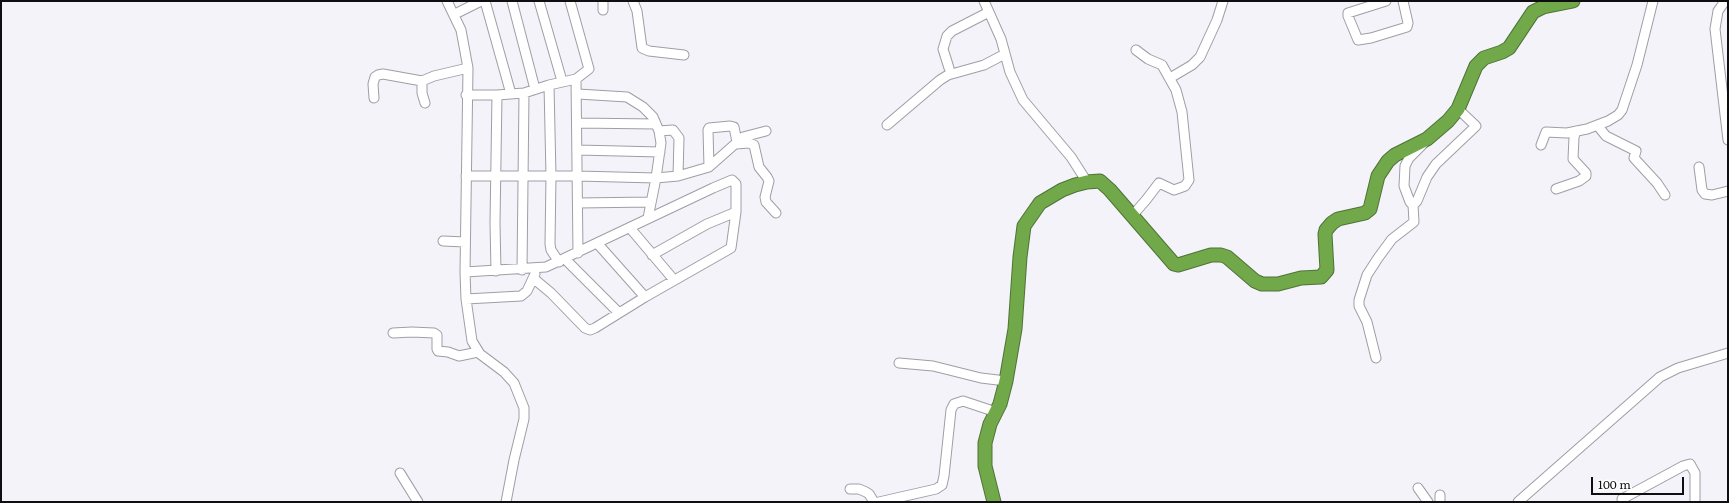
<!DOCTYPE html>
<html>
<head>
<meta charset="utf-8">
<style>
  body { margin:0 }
  #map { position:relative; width:1729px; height:503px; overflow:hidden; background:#f4f3fa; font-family:Literata,serif }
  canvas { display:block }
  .frame { position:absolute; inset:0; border:2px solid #0f0f11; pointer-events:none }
  .scale { position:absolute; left:1591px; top:477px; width:93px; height:18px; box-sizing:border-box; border:2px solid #0f0f11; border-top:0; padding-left:5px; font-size:12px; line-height:14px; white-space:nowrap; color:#0f0f11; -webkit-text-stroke:3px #fff; paint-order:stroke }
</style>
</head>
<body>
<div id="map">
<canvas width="1729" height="503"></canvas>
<div class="frame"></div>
<div class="scale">100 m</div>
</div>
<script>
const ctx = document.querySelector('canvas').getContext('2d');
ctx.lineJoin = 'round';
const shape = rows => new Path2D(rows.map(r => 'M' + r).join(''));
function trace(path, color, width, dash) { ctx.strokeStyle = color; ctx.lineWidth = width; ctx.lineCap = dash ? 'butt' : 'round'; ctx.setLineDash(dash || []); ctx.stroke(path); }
const minor = shape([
  [447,1,461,30,468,68,465,272,466,299,472,341,480,354,504,372,514,383,524,408,524,419,514,460,506,502],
  [485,1,511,94],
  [512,1,535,89],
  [539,1,562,81],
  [570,1,589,69,576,79],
  [603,1,603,10],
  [633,1,637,11,642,48,649,51,684,55],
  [984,1,1001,39,1010,72,1023,100,1071,157,1087,182],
  [1386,1,1348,13,1348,16,1358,40,1371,38,1407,27,1408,23,1403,1],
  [1725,1,1718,11,1715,29,1728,140],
  [455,14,481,1],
  [949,68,943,49,947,36,952,31,989,12],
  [1170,78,1192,65,1200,57,1217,20,1223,1],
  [549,85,551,176,550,244,551,250,559,262],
  [578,94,627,97,643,107,653,117,659,131,661,143,656,178,648,218],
  [466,95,497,95,524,93,549,85,576,79,578,253],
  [374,98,373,84,375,77,378,75,383,74,422,81],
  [425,103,422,93,422,81,434,76,468,68],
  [577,123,656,124],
  [887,125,940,80,948,75,984,65,1005,54],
  [1597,125,1606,136,1636,151,1634,158,1657,183,1665,195],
  [659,131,673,130,679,138,678,176],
  [1424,143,1409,158,1405,166,1404,186,1410,202,1413,205,1417,201,1427,177,1436,164,1476,126,1458,109],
  [736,144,749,143,754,145,759,167,767,177,769,181,765,197,766,202,776,213],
  [1541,145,1546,132,1567,133,1587,129,1608,121,1618,115,1622,110,1637,65,1653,1],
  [578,150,660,152],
  [709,167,708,130,709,128,730,126,734,127,737,142],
  [1699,167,1702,190,1705,194,1712,195,1728,191],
  [466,176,577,176,656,178,678,176,709,167,743,137,766,131],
  [1556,189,1579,181,1586,176,1586,173,1573,159,1574,137,1576,131],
  [578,203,651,202],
  [1132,216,1146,200,1159,183,1174,190,1185,186,1189,180,1182,112,1176,90,1162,65,1148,59,1136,50],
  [630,228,674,280],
  [443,241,465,242],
  [597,243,645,297],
  [652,255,707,224,736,212],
  [565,259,619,313],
  [522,270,524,93],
  [496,271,495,223,497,95],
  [465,272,546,267,713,188,732,180,736,184,736,212,731,248,645,297,595,328,590,330,585,328,551,293,533,278],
  [466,299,521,296,527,291,535,274],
  [393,333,412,332,434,333,437,335,437,349,438,351,448,352,459,356,478,352],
  [1376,358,1367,322,1359,306,1359,300,1367,275,1378,258,1392,239,1414,222,1413,205],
  [899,363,933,366,981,378,1006,381],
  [400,473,418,502],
  [1418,488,1428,502],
  [850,489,859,489,866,492,869,494,874,502],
  [1440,495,1440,502],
  [1622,499,1683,466,1690,464,1695,473,1695,502],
  [879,502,936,489,942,485,944,476,951,410,954,404,963,401,996,412],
  [1518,502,1660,377,1678,368,1728,353]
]);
const highway = shape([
  [994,502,985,466,985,443,990,424,1000,404,1006,381,1015,329,1020,257,1024,226,1040,203,1062,190,1075,185,1087,182,1100,181,1110,190,1174,264,1178,265,1211,255,1221,255,1227,257,1255,281,1262,284,1278,284,1301,278,1321,277,1327,270,1325,234,1326,230,1332,223,1338,219,1365,213,1370,209,1378,176,1388,161,1395,155,1427,139,1448,121,1458,109,1476,66,1484,58,1502,52,1509,48,1533,12,1543,7,1573,1]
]);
trace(minor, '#9f9ea5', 11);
trace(highway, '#4f7336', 15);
trace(minor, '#fff', 9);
trace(highway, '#71a94a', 13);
</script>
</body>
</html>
